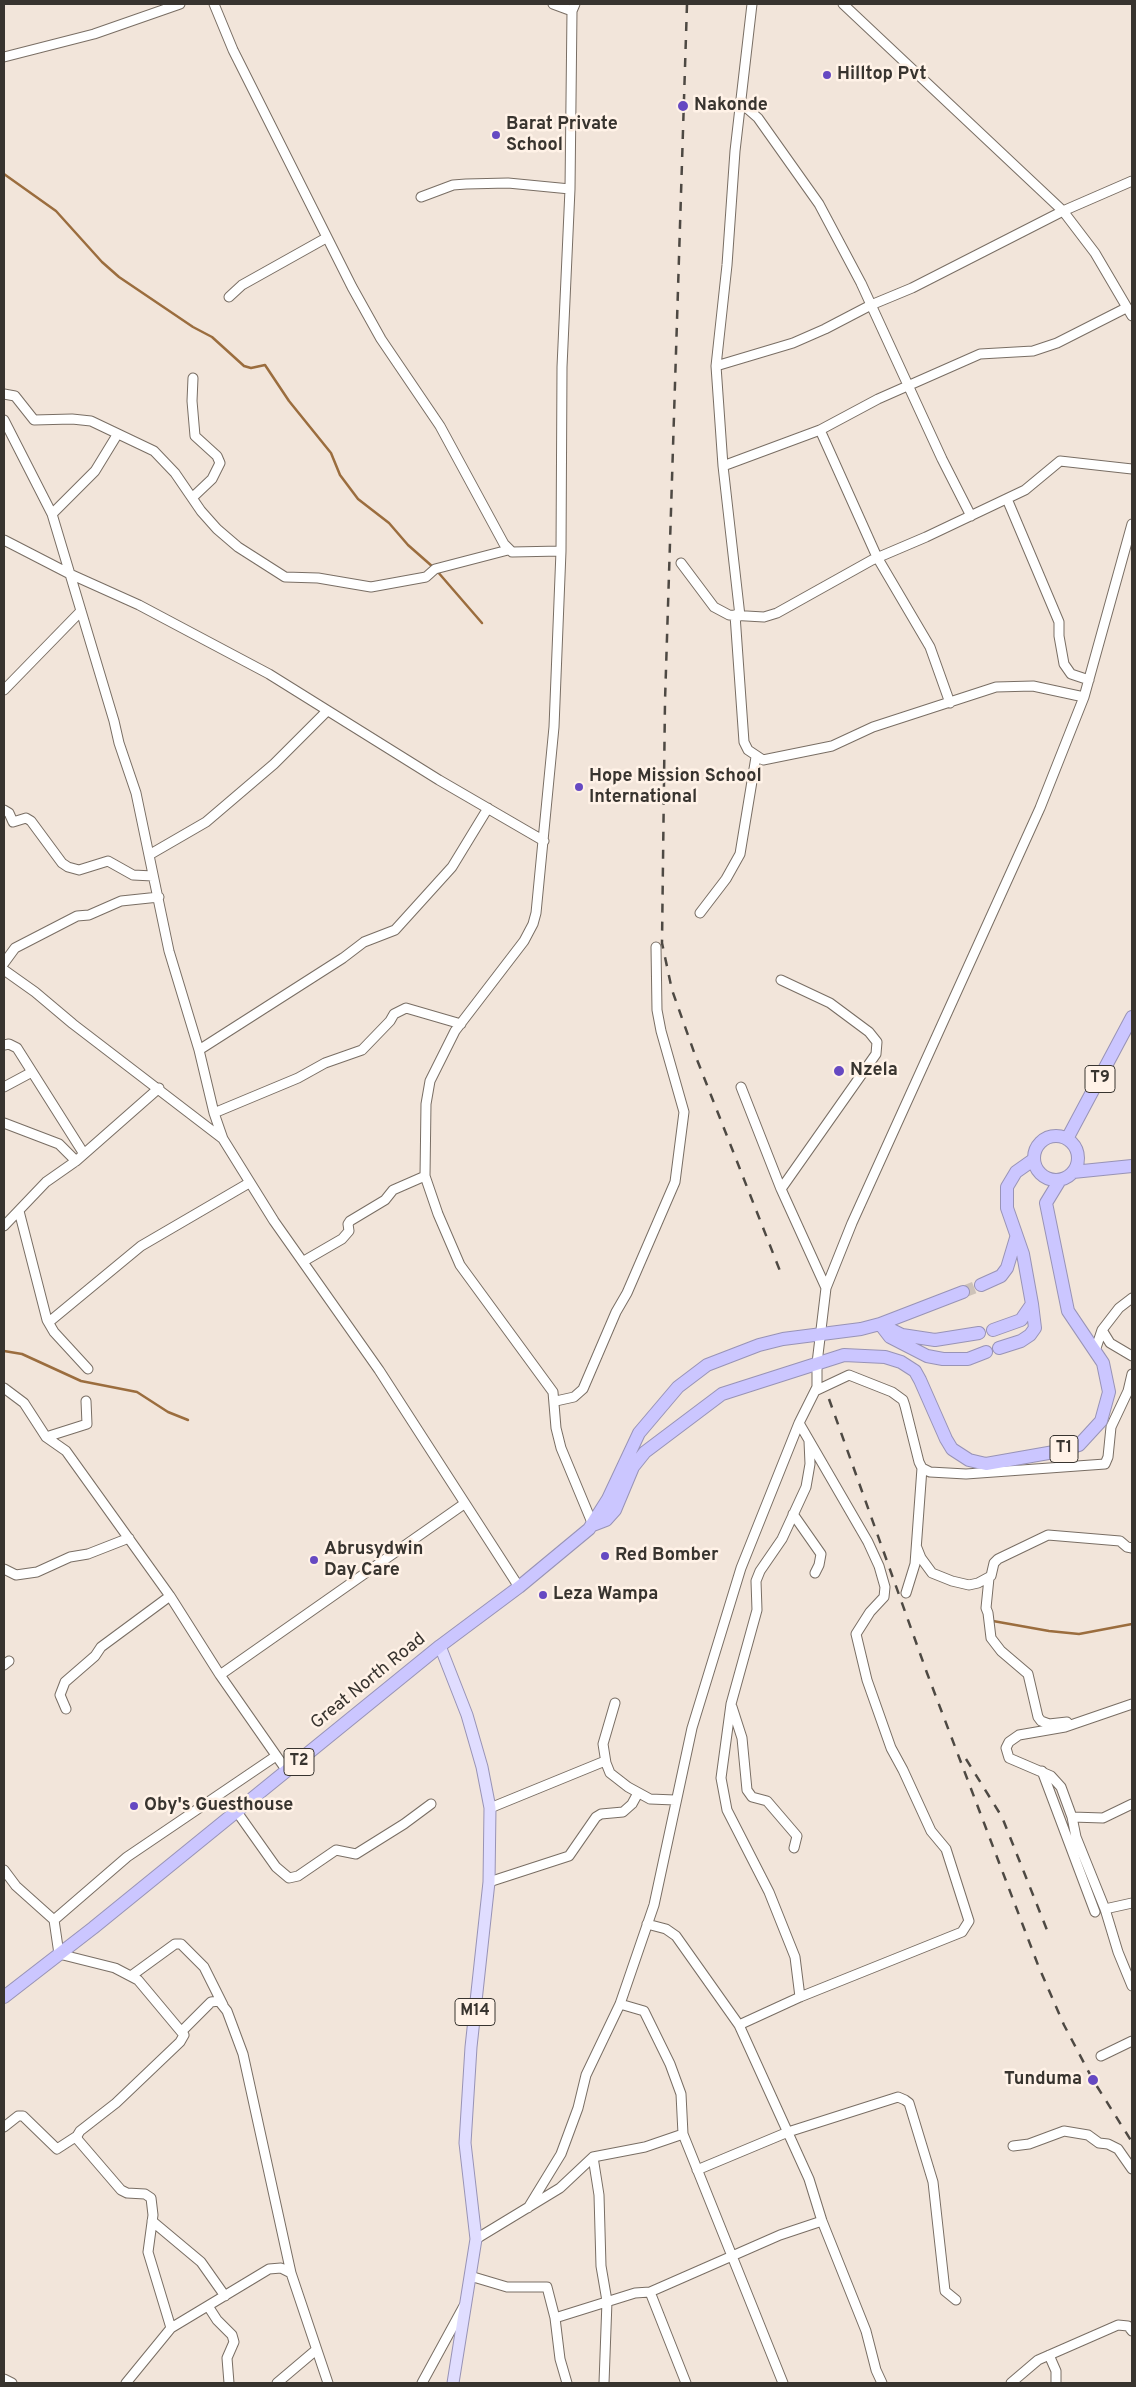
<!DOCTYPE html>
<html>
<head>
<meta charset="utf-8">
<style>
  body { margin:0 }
  #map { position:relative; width:1136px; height:2387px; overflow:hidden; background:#f2e5da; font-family:Overpass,sans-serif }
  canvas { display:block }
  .frame { position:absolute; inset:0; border:5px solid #38342f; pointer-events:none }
</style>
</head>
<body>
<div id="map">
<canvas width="1136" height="2387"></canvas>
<div class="frame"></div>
</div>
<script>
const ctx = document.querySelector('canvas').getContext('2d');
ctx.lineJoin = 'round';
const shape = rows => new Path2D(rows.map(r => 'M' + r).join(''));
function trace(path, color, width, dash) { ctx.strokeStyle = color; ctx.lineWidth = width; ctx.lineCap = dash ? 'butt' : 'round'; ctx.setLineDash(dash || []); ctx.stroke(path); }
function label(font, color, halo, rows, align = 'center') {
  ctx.font = font + ' Overpass,sans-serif'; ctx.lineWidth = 5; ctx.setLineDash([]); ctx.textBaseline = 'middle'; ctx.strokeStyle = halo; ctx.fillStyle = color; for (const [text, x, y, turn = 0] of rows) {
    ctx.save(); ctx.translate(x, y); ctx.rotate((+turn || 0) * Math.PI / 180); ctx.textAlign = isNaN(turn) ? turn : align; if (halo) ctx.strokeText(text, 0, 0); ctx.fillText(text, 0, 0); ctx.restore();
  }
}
const stream = shape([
  [4,174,56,211,102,262,119,277,193,327,212,337,244,366,251,368,265,365,289,401,331,453,340,475,358,499,389,523,408,545,433,567],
  [437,571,482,623],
  [4,1351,22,1354,81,1381,137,1392,168,1412,188,1420],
  [993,1621,1049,1631,1079,1634,1132,1624]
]);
const highwayTunnel = shape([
  [963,1292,981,1285]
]);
const minor = shape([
  [214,4,233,50,352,287,381,339,440,426,504,544,512,552,561,551],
  [553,4,572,11],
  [575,4,572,11,570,189,562,367,561,551,554,727,536,913,533,924,524,941,455,1031,430,1081,426,1104,425,1176,438,1214,460,1265,553,1392,556,1428,561,1448,593,1525],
  [843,4,1063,211,1095,253,1132,316],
  [4,57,94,34,180,4],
  [741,103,758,118,819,204,861,283,942,459,971,516],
  [421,197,453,185,466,184,508,183,570,189],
  [229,297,242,285,326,238],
  [716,366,793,343,825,329,871,305,912,288,1063,211,1132,181],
  [4,394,15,396,34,420,72,419,91,421,154,451,175,473,201,511,217,529,238,547,285,577,318,578,371,587,426,577,435,569,508,550],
  [4,420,52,514,114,721,119,743,136,793,169,951,199,1050,214,1113,223,1139,274,1221,379,1370,519,1587],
  [820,430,877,557,930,647,950,703],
  [723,466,820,430,878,399,980,354,1033,351,1057,343,1126,308],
  [193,497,212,479,220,463,217,456,195,436,192,401,193,378],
  [1007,499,1059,622,1059,636,1064,664,1071,674,1089,680],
  [52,514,95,471,117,435],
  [4,540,70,574,139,605,269,674,439,780,544,841],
  [681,563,714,607,729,615,764,617,777,613,872,560,926,537,1025,490,1060,461,1132,469],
  [735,615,744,742,748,750,763,760,832,746,873,727,996,687,1033,686,1084,697],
  [740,616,723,466,716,366,727,265,735,151,752,4],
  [4,690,81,611],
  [4,810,9,813,13,822,26,818,31,821,62,863,68,867,79,870,108,861,133,875,153,876],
  [149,855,206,822,274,764,327,711],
  [700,913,726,879,740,854,756,757],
  [4,963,15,948,77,916,89,915,121,901,159,897],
  [4,970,35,992,73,1024,223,1139],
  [4,1045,9,1044,17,1048,84,1154],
  [199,1050,343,958,364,942,395,930,452,867,488,808],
  [4,1087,32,1072],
  [741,1087,781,1189,826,1288],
  [214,1113,298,1078,325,1063,362,1050,390,1021,394,1014,406,1008,461,1024],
  [4,1123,59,1144,76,1161],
  [781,1189,876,1054,877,1042,869,1032,830,1003,781,980],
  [19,1211,47,1320,54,1332,88,1369],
  [4,1226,46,1182,76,1161,159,1088],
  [304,1261,342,1239,349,1231,348,1224,350,1221,385,1200,393,1190,425,1176],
  [49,1322,141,1246,249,1183],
  [1102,1330,1110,1343,1132,1356],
  [1095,1351,1102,1330,1119,1308,1132,1298],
  [4,1388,24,1403,46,1437,66,1451,170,1596,220,1675,287,1771],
  [815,1391,849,1375,892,1392,903,1400,905,1406,919,1462,922,1468,930,1472,966,1474,1105,1464,1108,1457,1111,1427,1128,1391,1132,1374],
  [556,1401,574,1397,583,1389,616,1312,627,1293,675,1182,684,1112,661,1031,657,1010,656,947],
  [46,1437,87,1424,86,1401],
  [793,1514,821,1554,819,1565,815,1573],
  [917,1548,921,1558,932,1573,952,1581,969,1585,978,1583,991,1576,994,1563,998,1559,1048,1535,1120,1541,1127,1547,1132,1548],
  [4,1569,16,1575,37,1572,70,1557,88,1554,129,1538],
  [989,1578,986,1608,988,1613,991,1638,1001,1651,1028,1674,1038,1717,1041,1721,1049,1724,1067,1722],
  [906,1593,915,1564,922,1468],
  [4,1665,9,1661],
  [220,1675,464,1504],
  [615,1703,603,1744,606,1763,610,1773,628,1787,650,1799,675,1800],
  [1132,1704,1065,1727,1019,1735,1009,1742,1006,1748,1009,1758,1051,1776,1061,1787,1072,1817,1076,1837,1105,1909,1118,1952,1132,1986],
  [732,1707,742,1738,747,1790,752,1797,767,1801,797,1836,794,1848],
  [66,1709,60,1695,65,1682,95,1656,101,1647,170,1596],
  [1042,1771,1095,1912],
  [490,1808,605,1761],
  [237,1812,276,1867,289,1878,298,1876,336,1850,356,1854,404,1824,431,1804],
  [1072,1817,1103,1818,1132,1804],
  [4,1870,16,1886,54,1920,59,1954,115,1968,138,1980,184,2035,180,2042,116,2103,80,2131,77,2136,78,2140,121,2190,127,2193,145,2194,151,2198,153,2215,148,2252,171,2328],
  [489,1882,569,1856,596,1817,601,1814,623,1812,632,1804,638,1793],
  [1105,1909,1132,1903],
  [54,1920,127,1857,276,1756],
  [647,1924,666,1929,676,1936,739,2025,809,2179,822,2221,866,2331,876,2370,882,2383],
  [131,1976,175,1944,181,1944,204,1967,223,2005],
  [800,1997,795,1957,769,1892,727,1810,721,1778,731,1704,757,1610,756,1581,760,1571,782,1539,806,1487,810,1464,809,1441],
  [620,2004,644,2011,670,2064,681,2094,683,2134,783,2383],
  [739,2025,800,1997,962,1932,969,1921,946,1849,931,1831,903,1770,891,1748,867,1680,856,1634,870,1612,884,1597,885,1587,879,1566,868,1542,799,1423],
  [182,2031,211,2002,219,2001,227,2011,243,2054,291,2273],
  [1101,2056,1132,2041],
  [4,2127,18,2116,23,2116,57,2149,77,2136],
  [1013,2146,1029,2144,1064,2131,1088,2135,1099,2143,1108,2144,1118,2149,1132,2169],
  [593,2157,599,2195,601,2266,607,2301,604,2383],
  [697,2170,788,2132,898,2097,905,2100,909,2103,933,2182,945,2291,956,2300],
  [528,2208,561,2154,578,2108,586,2075,620,2004,654,1905,692,1728,741,1568,799,1423,817,1387,817,1363,826,1288,852,1223,1040,808,1084,697,1132,524],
  [152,2221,201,2262,225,2296],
  [476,2239,560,2188,593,2157,645,2147,683,2134],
  [470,2276,507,2287,547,2287,555,2318,635,2293,650,2292,780,2235,822,2221],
  [650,2292,686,2383],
  [208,2306,217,2320,232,2335,234,2342,227,2358,229,2383],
  [555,2318,560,2359,567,2383],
  [1049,2355,1056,2371,1056,2383],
  [4,2379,12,2383],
  [126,2383,171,2328,269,2269,281,2268,291,2273,328,2383],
  [277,2383,316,2350],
  [422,2383,464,2306],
  [1011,2383,1038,2360,1118,2325,1128,2326,1132,2331]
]);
const major = shape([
  [440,1646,467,1715,482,1767,490,1808,489,1882,471,2047,465,2143,476,2239,453,2383]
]);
const highway = shape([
  '1034 1158a22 22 0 1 1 44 0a22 22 0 1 1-44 0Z',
  [1067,1139,1132,1017],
  [1073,1172,1132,1166],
  [981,1285,1001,1276,1007,1268,1016,1238],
  [963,1292,880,1324,890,1337,927,1356,943,1359,968,1359,986,1352],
  [993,1330,1021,1320,1032,1304,1023,1254,1007,1208,1007,1187,1016,1172,1033,1160],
  [999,1348,1021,1341,1030,1335,1035,1328,1032,1304],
  [593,1525,606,1520,615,1510,633,1467,645,1452,722,1394,844,1355,885,1357,901,1362,915,1371,920,1380,946,1439,952,1449,969,1460,986,1464,1054,1452,1079,1445,1101,1421,1109,1392,1103,1363,1068,1311,1046,1203,1060,1180],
  [4,1997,93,1928,440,1646,519,1587,589,1529,608,1499,639,1433,678,1387,707,1365,759,1345,783,1339,861,1329,880,1324,902,1335,935,1340,979,1333]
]);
const rail = shape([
  [687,4,665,701,662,943,672,990,694,1052,782,1276],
  [829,1399,927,1673,1038,1965,1064,2025,1093,2080,1132,2142],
  [966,1759,1002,1817,1049,1935]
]);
const markers = [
  [827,75,5,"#6649c2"],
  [683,106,6,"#6649c2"],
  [496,135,5,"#6649c2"],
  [579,787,5,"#6649c2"],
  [839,1071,6,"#6649c2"],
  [605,1556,5,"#6649c2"],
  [314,1560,5,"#6649c2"],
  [543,1595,5,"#6649c2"],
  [134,1806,5,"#6649c2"],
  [1093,2080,6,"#6649c2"]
];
const shields = [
  [1100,1079,30],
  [1064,1449,28],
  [299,1762,30],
  [475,2012,40]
];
const shieldNames = [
  ["T9",1100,1079],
  ["T1",1064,1449],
  ["T2",299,1762],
  ["M14",475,2012]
];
const poiNames = [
  ["Hilltop Pvt",837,75],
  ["Nakonde",694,106],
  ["Barat Private",506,125],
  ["School",506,146],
  ["Hope Mission School",589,777],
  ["International",589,798],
  ["Nzela",850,1071],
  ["Abrusydwin",324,1550],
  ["Day Care",324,1571],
  ["Red Bomber",615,1556],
  ["Leza Wampa",553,1595],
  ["Oby's Guesthouse",144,1806],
  ["Tunduma",1082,2080,"right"]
];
const streetNames = [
  ["Great North Road",369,1682,-39]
];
trace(stream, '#9b6d3e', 2.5);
trace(highwayTunnel, '#cdc2b8', 12, [12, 6]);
trace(minor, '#796e64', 11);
trace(major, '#9893b6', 13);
trace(highway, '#9893b6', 14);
trace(minor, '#fff', 9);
trace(major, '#e0ddff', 11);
trace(highway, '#cbc6ff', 12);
trace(rail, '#4e4943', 2.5, [9, 9]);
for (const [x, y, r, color] of markers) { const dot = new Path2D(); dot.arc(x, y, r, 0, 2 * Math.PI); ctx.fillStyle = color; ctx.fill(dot); trace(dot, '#fff2e7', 2); }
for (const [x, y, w] of shields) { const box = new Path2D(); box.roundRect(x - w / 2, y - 13.5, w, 27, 4); ctx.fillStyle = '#fff2e7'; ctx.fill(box); trace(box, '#38342f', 1); }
label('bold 16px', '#38342f', null, shieldNames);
label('bold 18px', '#38342f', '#fff2e7', poiNames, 'left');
label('18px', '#38342f', '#fff2e7', streetNames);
</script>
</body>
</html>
